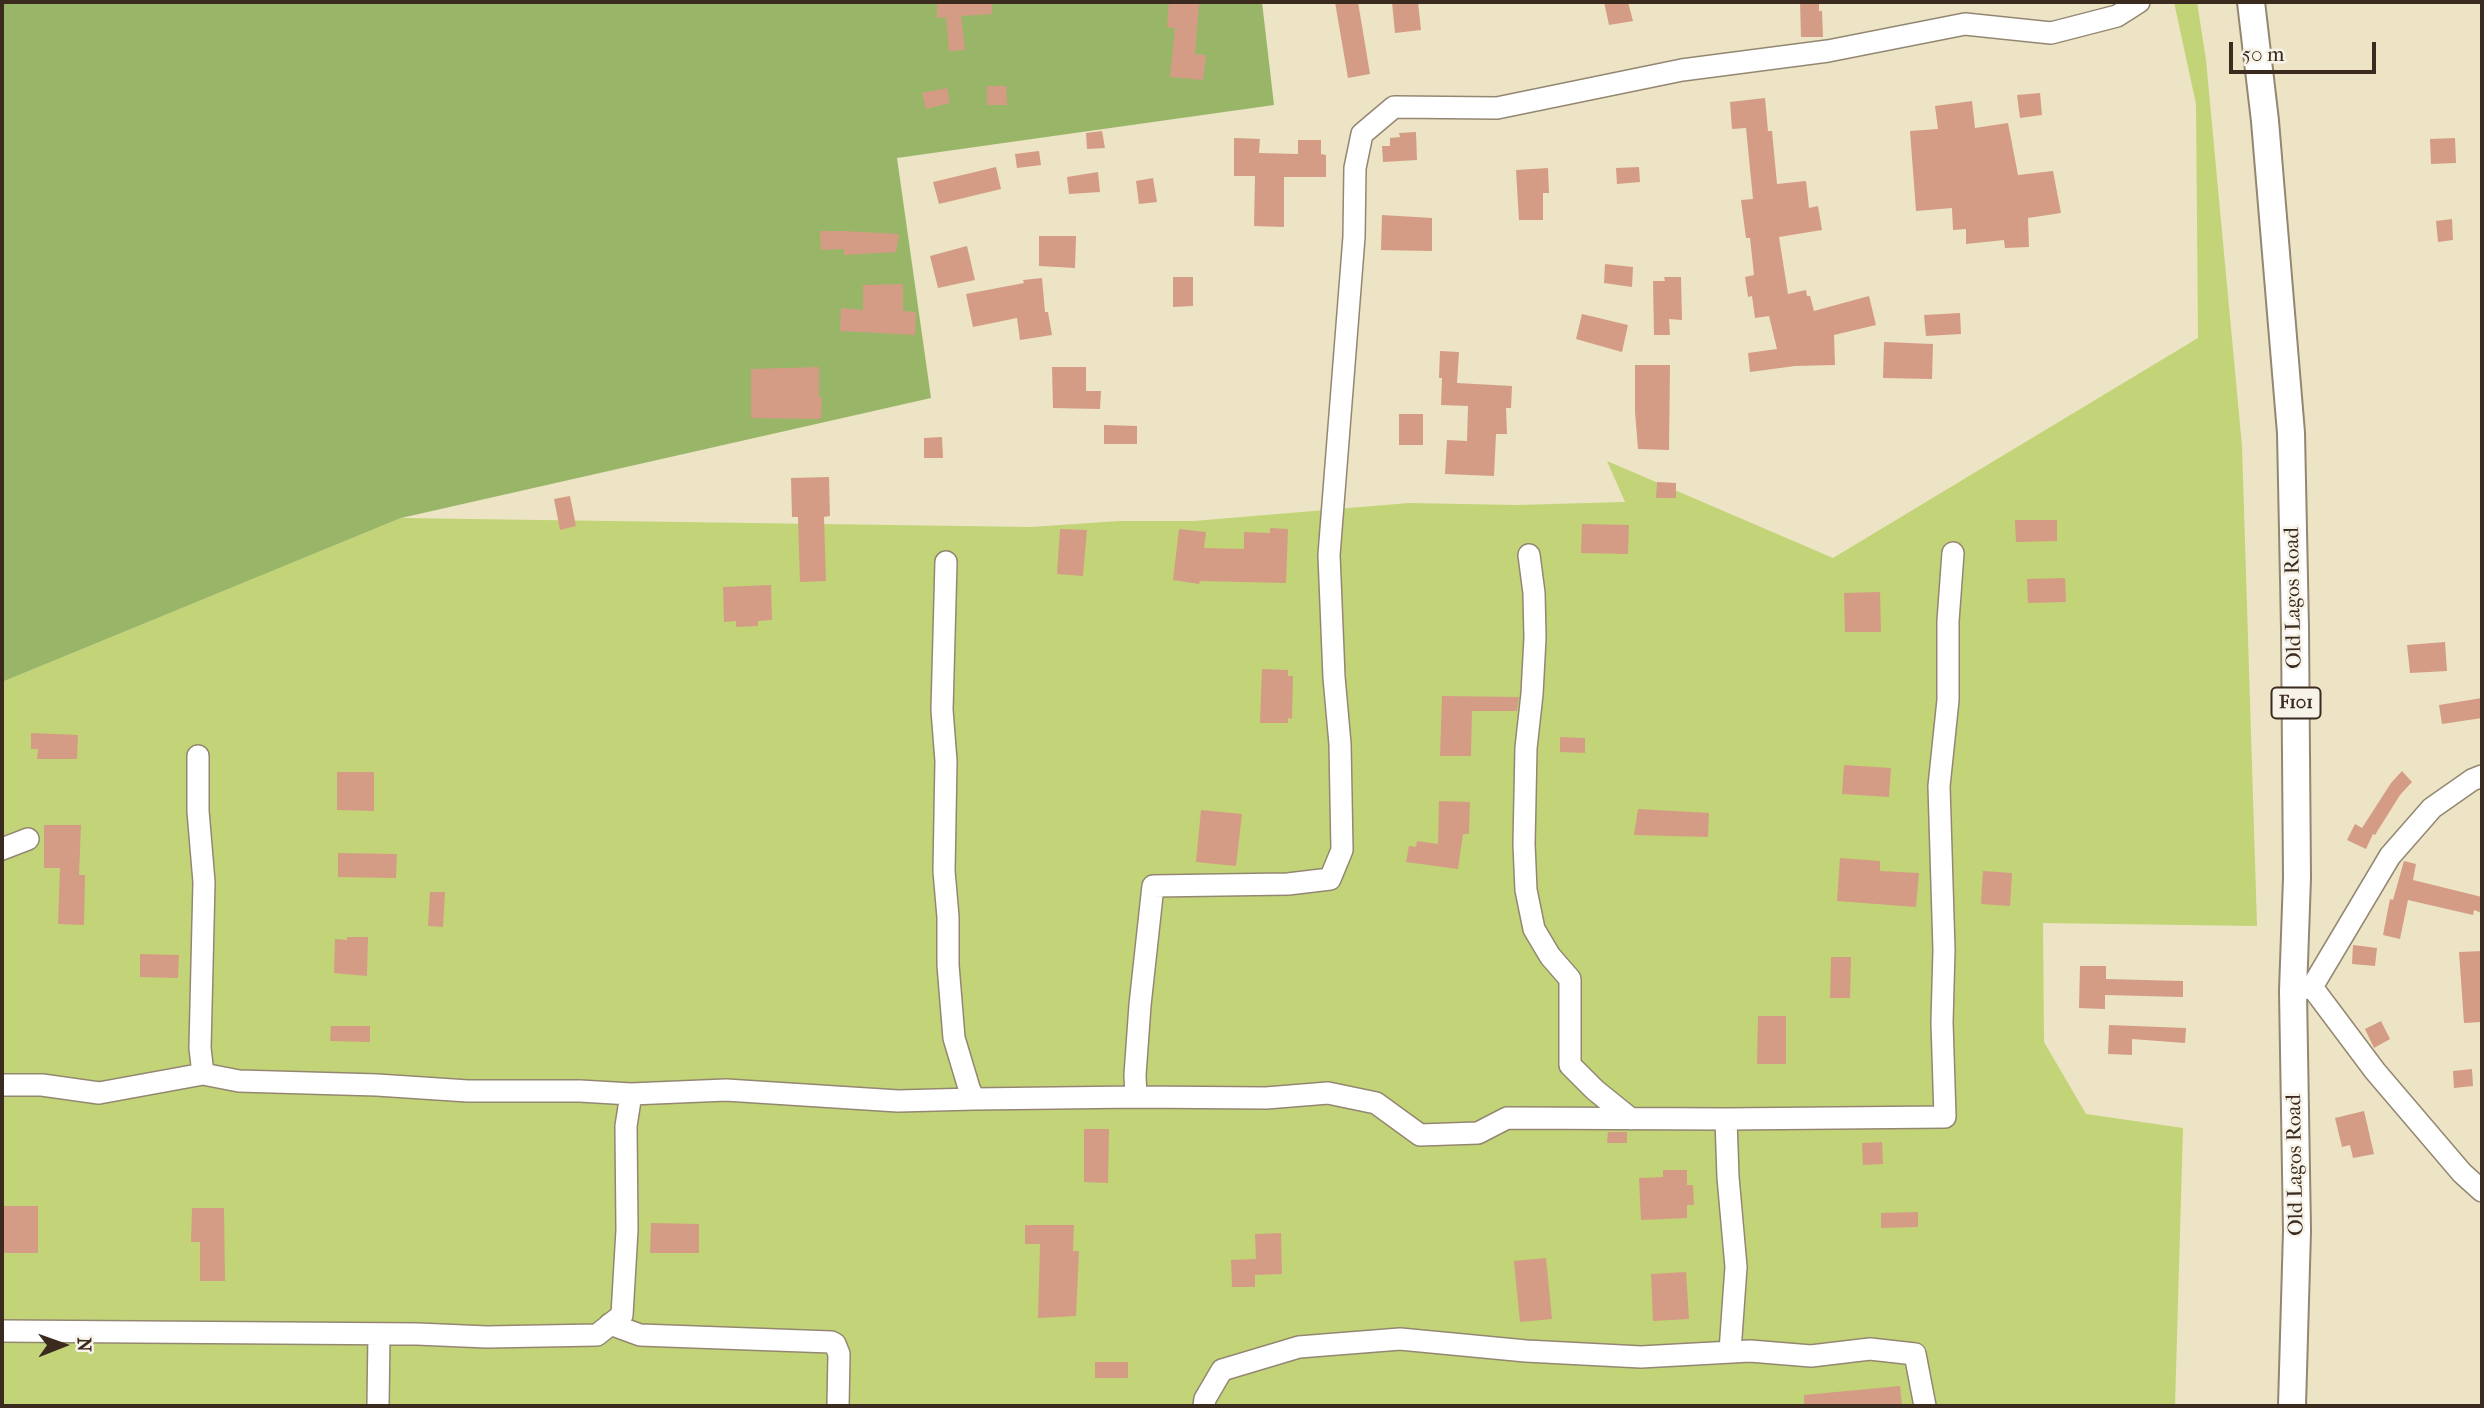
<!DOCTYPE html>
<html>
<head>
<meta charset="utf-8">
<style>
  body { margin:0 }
  #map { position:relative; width:2484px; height:1408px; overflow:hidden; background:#ece4c5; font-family:"IM FELL French Canon",serif }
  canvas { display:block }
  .frame { position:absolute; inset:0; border:4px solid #3b2a1e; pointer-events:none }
  .north { position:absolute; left:28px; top:1310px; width:70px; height:70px; -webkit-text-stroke:5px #f7f3e8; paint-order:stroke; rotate:89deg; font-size:19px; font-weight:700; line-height:28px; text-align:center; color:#3b2a1e }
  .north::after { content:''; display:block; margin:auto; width:24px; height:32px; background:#3b2a1e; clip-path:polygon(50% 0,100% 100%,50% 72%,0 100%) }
  .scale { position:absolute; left:2229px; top:42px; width:147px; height:32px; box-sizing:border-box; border:4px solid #3b2a1e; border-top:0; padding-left:9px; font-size:21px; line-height:24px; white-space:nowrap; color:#3b2a1e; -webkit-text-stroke:5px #f7f3e8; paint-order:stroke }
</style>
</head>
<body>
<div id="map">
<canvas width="2484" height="1408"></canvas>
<div class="frame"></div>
<div class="north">N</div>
<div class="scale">50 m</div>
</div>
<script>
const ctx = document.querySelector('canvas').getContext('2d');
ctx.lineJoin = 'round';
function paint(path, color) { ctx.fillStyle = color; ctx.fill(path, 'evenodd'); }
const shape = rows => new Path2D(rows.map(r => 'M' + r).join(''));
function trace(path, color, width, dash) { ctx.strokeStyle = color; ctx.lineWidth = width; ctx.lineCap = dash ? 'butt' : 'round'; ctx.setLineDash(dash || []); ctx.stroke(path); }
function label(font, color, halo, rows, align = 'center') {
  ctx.font = font + ' "IM FELL French Canon",serif'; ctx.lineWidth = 5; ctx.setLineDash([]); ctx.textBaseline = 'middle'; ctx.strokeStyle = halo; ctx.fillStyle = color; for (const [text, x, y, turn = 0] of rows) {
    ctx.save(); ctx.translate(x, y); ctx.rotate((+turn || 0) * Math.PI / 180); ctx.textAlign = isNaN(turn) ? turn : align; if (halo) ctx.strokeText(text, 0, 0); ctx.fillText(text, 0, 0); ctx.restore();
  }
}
const green = shape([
  [2174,2,2197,2,2206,60,2242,446,2257,926,2043,923,2044,1042,2086,1114,2183,1128,2175,1406,2,1406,2,682,401,518,1031,527,1119,521,1194,521,1409,503,1516,505,1625,502,1607,461,1833,558,2198,338,2196,104]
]);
const forest = shape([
  [2,2,1262,2,1274,105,897,158,931,398,401,518,2,682]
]);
const building = shape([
  [937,2,992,2,992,14,961,16,965,50,949,51,946,17,937,18],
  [1169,2,1199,4,1195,54,1206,55,1203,80,1170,77,1175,28,1167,27],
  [1335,2,1358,2,1370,74,1348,78],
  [1392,2,1418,2,1421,30,1395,33],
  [1604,2,1628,2,1633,21,1609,25],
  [1800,2,1819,2,1819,11,1822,11,1823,37,1801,37],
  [987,86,1006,86,1007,105,987,105],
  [947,88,950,103,926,109,922,93],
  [2040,93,2042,115,2020,118,2017,95],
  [1765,98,1768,131,1772,131,1777,184,1806,181,1809,208,1818,206,1822,230,1779,237,1788,294,1806,290,1807,296,1810,296,1814,311,1869,296,1876,325,1834,335,1835,365,1795,366,1750,372,1748,353,1777,349,1769,316,1755,318,1752,296,1748,297,1745,277,1754,275,1750,238,1746,238,1741,200,1753,199,1746,128,1732,129,1730,102],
  [1972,101,1975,128,2008,123,2018,175,2053,171,2061,213,2028,218,2029,247,2005,248,2004,240,1966,244,1966,229,1953,230,1952,208,1916,211,1910,131,1938,129,1935,106],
  [1102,131,1105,148,1087,149,1086,133],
  [1416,132,1417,160,1383,162,1382,146,1390,146,1390,138,1400,137,1399,133],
  [1234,138,1260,139,1259,153,1298,154,1298,140,1321,140,1321,154,1326,155,1326,177,1284,177,1284,227,1254,226,1255,176,1234,176],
  [2455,138,2456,163,2431,164,2430,139],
  [1039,151,1041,165,1017,168,1015,154],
  [996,167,1001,189,939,204,933,182],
  [1639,167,1640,182,1617,184,1616,168],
  [1548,168,1549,193,1543,193,1543,220,1519,220,1516,170],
  [1098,172,1100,192,1069,194,1067,177],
  [1153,178,1157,202,1139,204,1136,181],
  [1382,215,1432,218,1432,251,1381,250],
  [2452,219,2453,240,2438,242,2436,221],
  [820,231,843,231,899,234,896,252,844,255,844,249,821,250],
  [1039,236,1076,236,1075,268,1039,266],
  [967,246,975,280,938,288,930,256],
  [1605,264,1633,267,1632,287,1604,283],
  [1173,277,1193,277,1193,306,1173,307],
  [1664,277,1681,277,1682,320,1669,319,1670,335,1654,335,1653,281,1665,281],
  [1042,278,1045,312,1048,312,1052,335,1020,340,1017,318,973,327,966,294,1024,283,1023,280],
  [903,284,903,311,916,312,915,335,840,331,841,308,863,310,863,285],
  [1960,313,1961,334,1926,336,1924,315],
  [1582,314,1628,325,1622,352,1576,339],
  [1884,342,1933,344,1932,379,1883,378],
  [1440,351,1459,352,1457,383,1512,386,1511,408,1506,408,1507,434,1496,434,1494,476,1445,474,1447,440,1467,441,1468,406,1441,405,1442,378,1439,378],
  [1635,365,1670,365,1669,450,1638,449,1635,412],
  [819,367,819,397,822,397,821,419,751,418,751,369],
  [1052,367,1086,367,1086,391,1101,391,1100,409,1053,408],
  [1399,414,1423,414,1423,445,1399,445],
  [1104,425,1137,426,1137,444,1104,444],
  [942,437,943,458,924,458,924,438],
  [829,477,830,516,824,517,826,581,800,582,798,517,792,517,791,478],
  [1657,482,1676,483,1676,498,1656,498],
  [570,496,576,526,560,530,554,499],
  [2015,520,2057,520,2057,541,2016,542],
  [1582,524,1629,525,1628,554,1581,553],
  [1270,528,1288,529,1286,583,1200,581,1199,584,1173,580,1179,529,1206,532,1204,548,1244,549,1244,532,1270,533],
  [1060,529,1087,530,1083,576,1057,574],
  [2065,578,2066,602,2028,603,2027,579],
  [771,585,772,620,758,621,758,626,736,627,736,621,724,622,723,587],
  [1880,592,1881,632,1845,632,1844,593],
  [2445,642,2447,671,2410,673,2407,645],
  [1262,669,1288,670,1288,676,1293,676,1292,719,1288,718,1288,723,1260,723],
  [1442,696,1519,697,1517,711,1472,711,1471,756,1440,756],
  [2482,698,2482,718,2442,724,2439,705],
  [31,733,78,735,77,759,37,759,38,749,31,749],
  [1560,737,1585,738,1585,753,1560,752],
  [1844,765,1891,768,1889,797,1842,794],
  [2402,771,2412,782,2400,795,2375,835,2362,828,2391,783],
  [337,772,374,772,374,811,337,810],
  [1439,801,1470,802,1469,834,1463,834,1458,869,1406,862,1409,846,1416,847,1417,841,1438,844],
  [1638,809,1709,813,1708,837,1634,835],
  [1201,810,1242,814,1236,866,1196,862],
  [2355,824,2373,834,2366,849,2347,840],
  [44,825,81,825,79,875,85,875,84,925,58,924,60,868,44,868],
  [338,853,397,854,396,878,338,877],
  [1840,858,1880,861,1880,871,1919,873,1916,907,1837,901],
  [2404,861,2416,864,2413,880,2482,897,2482,913,2474,910,2473,915,2408,900,2400,939,2383,935,2390,899,2393,900],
  [1983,871,2012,873,2010,906,1981,904],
  [430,892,445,892,443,927,428,926],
  [347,937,368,937,367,976,334,973,335,939,347,940],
  [2353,945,2377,948,2375,966,2352,964],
  [2482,951,2482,1022,2464,1023,2459,952],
  [140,954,179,955,178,978,140,977],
  [1831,957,1851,957,1850,998,1830,998],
  [2080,966,2106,966,2106,979,2183,981,2183,997,2105,995,2105,1009,2079,1008],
  [1758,1016,1786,1016,1786,1064,1757,1064],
  [2381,1021,2390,1039,2374,1048,2365,1029],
  [2109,1025,2186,1028,2185,1043,2132,1039,2132,1055,2108,1054],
  [331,1026,370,1026,370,1042,330,1041],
  [2472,1069,2473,1086,2454,1088,2453,1071],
  [2364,1111,2374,1154,2353,1158,2350,1145,2342,1147,2335,1118],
  [1084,1129,1109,1129,1108,1183,1084,1182],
  [1608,1132,1627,1132,1627,1143,1607,1143],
  [1882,1142,1883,1164,1863,1165,1862,1143],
  [1663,1170,1687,1170,1687,1185,1693,1185,1694,1205,1687,1205,1687,1218,1641,1220,1639,1178,1663,1177],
  [2,1206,38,1206,38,1253,2,1253],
  [192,1208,224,1208,225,1281,200,1281,200,1242,191,1242],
  [1918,1212,1918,1227,1881,1228,1881,1213],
  [651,1223,699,1224,699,1253,650,1253],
  [1025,1225,1074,1225,1073,1251,1079,1251,1076,1316,1038,1318,1040,1244,1025,1244],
  [1281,1233,1282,1274,1255,1275,1255,1287,1232,1287,1231,1260,1256,1259,1255,1234],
  [1546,1258,1552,1319,1520,1322,1514,1261],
  [1686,1272,1689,1319,1653,1321,1651,1274],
  [1095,1362,1128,1362,1128,1378,1095,1378],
  [1900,1386,1902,1406,1804,1406,1804,1395]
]);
const minor = shape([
  [1529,555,1534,593,1535,638,1532,694,1526,748,1524,844,1526,890,1534,929,1550,956,1570,979,1570,1065,1595,1090,1631,1119],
  [946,562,942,710,946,761,944,871,948,917,948,965,954,1038,969,1088,974,1099,1136,1097],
  [198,756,198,811,204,882,200,1048,203,1074,239,1081,377,1085,468,1091,580,1091,631,1094],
  [2,849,28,839],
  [2312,987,2375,1071,2462,1173,2482,1191],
  [2293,991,2312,987,2390,856,2432,808,2472,780,2482,776],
  [2,1085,42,1085,99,1093,203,1074],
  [1726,1119,1945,1117,1942,1022,1944,950,1939,786,1948,700,1948,621,1953,553],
  [610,1324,640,1335,831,1342,835,1344,839,1354,838,1406],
  [2,1331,417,1334,487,1337,597,1335,622,1315,627,1230,626,1126,631,1094,726,1090,898,1101,974,1099],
  [1730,1351,1736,1267,1728,1177,1726,1119,1507,1118,1478,1133,1420,1135,1376,1103,1328,1093,1266,1098,1136,1097,1135,1075,1140,1005,1153,886,1288,884,1330,879,1342,850,1340,744,1334,677,1329,555,1354,237,1355,168,1362,134,1394,107,1497,108,1682,70,1828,51,1965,24,2051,33,2117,16,2139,2],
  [378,1406,379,1334],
  [1204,1406,1205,1399,1222,1370,1299,1347,1400,1339,1526,1351,1641,1357,1750,1351,1811,1356,1870,1349,1915,1354,1925,1406]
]);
const major = shape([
  [2251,2,2265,121,2291,433,2295,628,2297,878,2293,991,2297,1231,2292,1406]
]);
const shields = [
  [2296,703,49]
];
const shieldNames = [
  ["F101",2296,703]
];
const streetNames = [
  ["Old Lagos Road",2294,598,-91],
  ["Old Lagos Road",2296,1165,-91]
];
paint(green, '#c2d477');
paint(forest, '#99b668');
paint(building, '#d49c85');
trace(minor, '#948772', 24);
trace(major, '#948772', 30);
trace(minor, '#fff', 21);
trace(major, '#fff', 26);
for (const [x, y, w] of shields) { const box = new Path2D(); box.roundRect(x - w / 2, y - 15.5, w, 31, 5); ctx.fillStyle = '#f7f3e8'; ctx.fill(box); trace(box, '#3b2a1e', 2); }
label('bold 19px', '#3b2a1e', null, shieldNames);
label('21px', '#3b2a1e', '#f7f3e8', streetNames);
</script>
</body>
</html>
